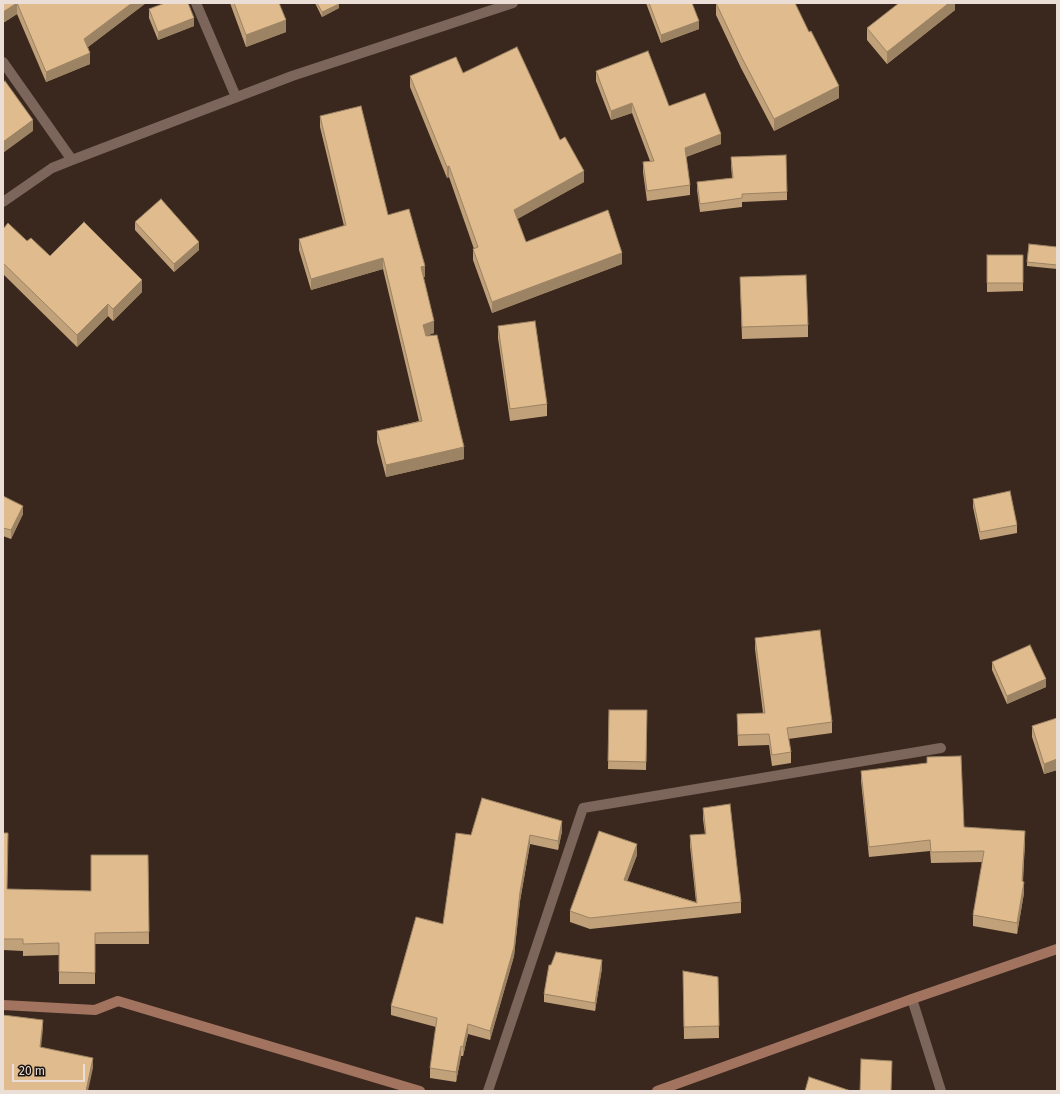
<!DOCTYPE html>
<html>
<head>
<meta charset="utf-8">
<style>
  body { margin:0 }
  #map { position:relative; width:1060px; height:1094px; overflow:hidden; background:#3a281e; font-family:"Fira Sans",sans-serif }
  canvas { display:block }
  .frame { position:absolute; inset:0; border:4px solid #eaded7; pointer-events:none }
  .scale { position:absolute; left:12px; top:1064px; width:73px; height:18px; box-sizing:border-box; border:2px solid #eaded7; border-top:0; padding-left:5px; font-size:12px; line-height:14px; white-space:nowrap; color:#eaded7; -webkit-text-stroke:3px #1b130e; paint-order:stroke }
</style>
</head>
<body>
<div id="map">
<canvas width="1060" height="1094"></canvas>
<div class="frame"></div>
<div class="scale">20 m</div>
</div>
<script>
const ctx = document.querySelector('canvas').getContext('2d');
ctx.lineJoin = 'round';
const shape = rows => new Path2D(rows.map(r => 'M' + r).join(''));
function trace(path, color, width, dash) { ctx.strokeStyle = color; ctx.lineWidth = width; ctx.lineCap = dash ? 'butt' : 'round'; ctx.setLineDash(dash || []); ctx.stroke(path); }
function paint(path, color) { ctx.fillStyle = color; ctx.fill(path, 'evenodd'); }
const street = shape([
  [196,3,236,97],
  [3,62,72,160],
  [3,202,52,168,72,160,292,76,513,3],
  [912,999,941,1091],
  [488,1091,583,808,941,748]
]);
const secondary = shape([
  [3,1005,95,1010,118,1001,420,1091],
  [657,1091,912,999,1057,949]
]);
const wall = shape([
  [3,3,146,3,88,47,90,64,46,82,17,14,3,23],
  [230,3,279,3,286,32,246,47],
  [315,3,339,3,339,8,322,17],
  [646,3,692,3,699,29,661,43],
  [716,3,839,98,774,131,741,68,716,15],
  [955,3,955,10,887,64,867,40,867,28],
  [149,9,194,26,158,40,149,18],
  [596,71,669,106,721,144,686,157,690,185,690,195,647,201,643,172,643,162,650,161,632,113,611,120,596,81],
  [463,73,560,140,584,182,517,219,526,242,622,264,492,313,473,260,473,249,474,249,449,177,447,178,410,87,410,76],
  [320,116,388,215,425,277,423,277,434,333,426,336,464,459,386,477,377,442,377,431,419,421,383,269,311,290,299,250,299,239,344,226,320,127],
  [731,157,787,192,787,200,742,202,742,207,700,212,697,190,697,182,732,178,731,165],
  [135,222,199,250,174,272,135,230],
  [3,229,27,241,50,256,142,292,113,321,108,316,77,347,3,274],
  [1057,247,1057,269,1027,266,1027,262],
  [987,255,1023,255,1023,291,987,292],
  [740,277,808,325,808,337,742,339],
  [498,326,547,404,547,416,510,421,498,338],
  [3,496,23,514,11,539,3,536],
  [973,499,1017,525,1017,533,980,540,973,507],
  [755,638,832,722,832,733,788,739,791,752,791,763,772,766,769,745,738,746,737,714,763,713,755,649],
  [992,662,1046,687,1007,704,992,670],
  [609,710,647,710,646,770,608,769],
  [1057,718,1057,771,1057,770,1044,774,1032,737,1032,726],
  [861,771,964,827,1025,841,1023,882,1024,893,1017,934,973,926,973,915,983,862,931,863,930,851,869,857,861,781],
  [703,808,741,902,741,913,590,929,570,922,570,911,637,855,627,881,696,902,690,846,690,835,705,834,703,819],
  [562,831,558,850,530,844,520,901,514,956,490,1040,468,1034,463,1056,461,1056,456,1082,430,1078,430,1068,436,1027,391,1015,391,1006,443,924,471,835],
  [3,833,7,889,91,891,148,855,149,944,95,944,95,984,59,984,59,955,23,956,23,951,3,950],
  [602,968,595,1011,544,1002,544,994],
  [683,971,718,977,719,1038,684,1039]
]);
const shadedWall = shape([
  [17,3,17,14,3,23,3,12],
  [132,3,146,3,84,50,84,39],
  [949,3,955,3,955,10,887,64,887,52],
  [339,4,339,8,322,17,322,12],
  [194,18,194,26,158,40,158,32],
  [286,20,286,32,246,47,246,35],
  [699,21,699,29,661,43,661,35],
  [90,53,90,64,46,82,46,72],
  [839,86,839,98,774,131,774,119],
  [632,103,632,113,611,120,611,111],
  [33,120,33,131,3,153,3,142],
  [721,134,721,144,685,157,685,148],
  [449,166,449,177,447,178,447,167],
  [584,171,584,182,514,221,514,210],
  [199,242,199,250,174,272,174,264],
  [622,253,622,264,492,313,492,302],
  [383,258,383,269,311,290,311,279],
  [425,266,425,277,421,278,421,267],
  [142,280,142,292,113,321,113,309],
  [108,304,108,316,77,347,77,335],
  [434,321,434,333,423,337,423,325],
  [464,447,464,459,386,477,386,465],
  [23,506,23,514,11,539,11,530],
  [1046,679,1046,687,1007,704,1007,696],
  [1057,759,1057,770,1044,774,1044,764],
  [562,821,562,831,558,850,558,841],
  [1025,831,1025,841,1022,892,1022,881],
  [530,835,530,844,520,901,514,956,490,1040,490,1031,520,892],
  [637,844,637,855,624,890,624,880],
  [1024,882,1024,893,1017,934,1017,923],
  [602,960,602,968,595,1011,595,1003],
  [43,1020,43,1029,40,1057,40,1047],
  [468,1024,468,1034,463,1056,463,1047],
  [461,1046,461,1056,456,1082,456,1072],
  [93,1058,93,1068,88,1091,86,1091]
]);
const building = shape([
  [3,3,132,3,84,39,90,53,46,72,17,3,3,12,3,3],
  [165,3,188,3,194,18,158,32,149,9,165,3],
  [234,3,279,3,286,20,246,35,234,3],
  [317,3,339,3,339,4,322,12,317,3],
  [649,3,692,3,699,21,661,35,649,3],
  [716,3,795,3,809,32,811,31,839,86,774,119,741,56,716,3],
  [899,3,949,3,887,52,867,28,899,3],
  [517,47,560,140,565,137,584,171,514,210,526,242,608,210,622,253,492,302,473,249,478,247,449,166,447,167,410,76,456,57,463,73,517,47],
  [648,51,669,106,705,93,721,134,685,148,690,185,647,191,643,162,654,161,632,103,611,111,596,71,648,51],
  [5,81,33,120,3,142,3,83,5,81],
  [361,106,388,215,409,209,425,266,421,267,434,321,423,325,426,336,437,335,464,447,386,465,377,431,422,421,383,258,311,279,299,239,346,225,320,116,361,106],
  [786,155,787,192,742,194,742,198,700,204,697,182,733,178,731,157,786,155],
  [161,199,199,242,174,264,135,222,161,199],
  [84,222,142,280,113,309,108,304,77,335,3,263,3,229,8,223,27,241,31,238,50,256,84,222],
  [1029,244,1057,247,1057,265,1027,262,1029,244],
  [987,255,1023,255,1023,283,987,283,987,255],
  [806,275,808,325,742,327,740,277,806,275],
  [535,321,547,404,510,409,498,326,535,321],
  [1010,491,1017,525,980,532,973,499,1010,491],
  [3,496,23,506,11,530,3,528,3,496],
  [820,630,832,722,787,728,791,752,772,755,769,734,738,735,737,714,765,713,755,638,820,630],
  [1030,645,1046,679,1007,696,992,662,1030,645],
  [609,710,647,710,646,762,608,761,609,710],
  [1057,718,1057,761,1057,759,1044,764,1032,726,1057,718],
  [961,756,964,827,1025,831,1022,881,1024,882,1017,923,973,915,984,851,931,852,930,840,869,847,861,771,927,763,927,757,961,756],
  [482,798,562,821,558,841,530,835,520,892,514,947,490,1031,468,1024,463,1047,461,1046,456,1072,430,1068,437,1018,391,1006,416,917,443,924,456,833,471,835,482,798],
  [730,804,741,902,590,918,570,911,599,831,637,844,624,880,697,903,690,835,706,834,703,808,730,804],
  [3,833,8,833,7,889,91,891,91,855,148,855,149,932,95,933,95,973,59,972,59,943,23,944,23,939,3,939,3,833],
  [556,952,602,960,595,1003,544,994,549,965,551,965,556,952],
  [683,971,718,977,719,1026,684,1027,683,971],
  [3,1015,43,1020,40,1047,93,1058,86,1091,3,1091,3,1015],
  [861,1059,892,1061,891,1091,860,1091,861,1059],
  [809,1077,851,1091,805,1091,809,1077]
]);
trace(street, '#7c665b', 10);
trace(secondary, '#a27460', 10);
paint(wall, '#c0a17a');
paint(shadedWall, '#9c8363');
paint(building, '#dfbb8e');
trace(building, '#9c8363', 1);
</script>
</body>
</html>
